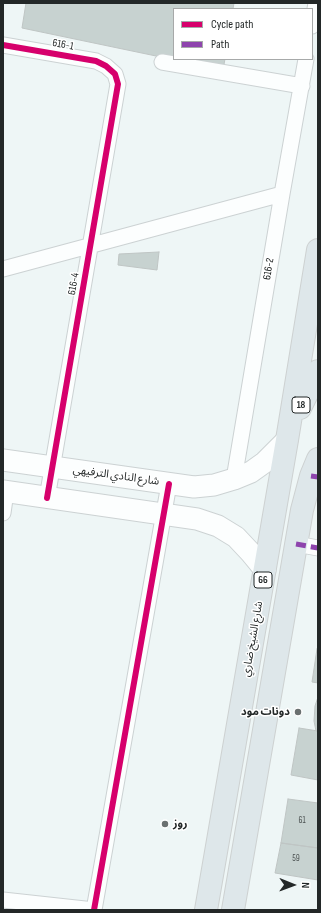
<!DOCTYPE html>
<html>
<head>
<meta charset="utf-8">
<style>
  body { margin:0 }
  #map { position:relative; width:321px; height:913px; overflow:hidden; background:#eef6f6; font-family:"Sofia Sans Condensed",sans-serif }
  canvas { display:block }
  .frame { position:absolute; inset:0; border:4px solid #232828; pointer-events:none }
  .legend { position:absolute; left:173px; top:8px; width:140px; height:52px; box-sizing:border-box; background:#fff; border:1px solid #a7a9a9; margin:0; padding:5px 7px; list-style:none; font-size:12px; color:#232828 }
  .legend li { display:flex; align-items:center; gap:8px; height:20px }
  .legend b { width:20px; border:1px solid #a7a9a9 }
  .north { position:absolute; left:273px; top:865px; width:40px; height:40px; -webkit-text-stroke:3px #fff; paint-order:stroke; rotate:91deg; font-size:11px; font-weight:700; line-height:16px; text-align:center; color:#232828 }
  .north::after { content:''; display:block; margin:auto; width:14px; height:18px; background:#232828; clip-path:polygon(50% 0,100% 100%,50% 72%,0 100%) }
</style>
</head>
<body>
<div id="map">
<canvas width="321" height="913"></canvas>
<div class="frame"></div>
<ul class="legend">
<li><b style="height:5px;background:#d6006c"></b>Cycle path</li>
<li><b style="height:5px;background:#8e44ad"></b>Path</li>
</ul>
<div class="north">N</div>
</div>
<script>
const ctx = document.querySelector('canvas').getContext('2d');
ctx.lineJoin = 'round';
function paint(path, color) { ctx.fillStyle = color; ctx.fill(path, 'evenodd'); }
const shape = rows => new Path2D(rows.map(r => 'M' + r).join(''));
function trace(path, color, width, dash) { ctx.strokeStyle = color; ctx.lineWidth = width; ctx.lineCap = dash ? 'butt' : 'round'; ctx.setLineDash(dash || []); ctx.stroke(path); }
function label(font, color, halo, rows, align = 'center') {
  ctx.font = font + ' "Sofia Sans Condensed","Noto Sans Arabic",sans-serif'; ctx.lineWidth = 3; ctx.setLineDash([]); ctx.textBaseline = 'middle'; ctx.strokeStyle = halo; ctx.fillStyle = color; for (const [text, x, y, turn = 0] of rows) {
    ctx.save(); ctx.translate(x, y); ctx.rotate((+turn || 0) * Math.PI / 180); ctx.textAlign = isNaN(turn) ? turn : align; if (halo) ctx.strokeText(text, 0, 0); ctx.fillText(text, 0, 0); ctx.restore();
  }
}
const building = shape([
  [26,3,234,3,233,9,174,9,174,59,225,59,223,70,22,28,26,3],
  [159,252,157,270,118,265,119,254,159,252],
  [317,649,318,650,318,683,312,682,317,649],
  [318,697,318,731,316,731,314,721,315,706,318,697],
  [299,728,318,731,318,780,291,775,299,728],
  [288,799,318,803,318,848,281,843,288,799],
  [281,843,318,848,318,880,275,873,281,843]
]);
const street = shape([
  [312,26,316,3],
  [3,45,96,61,106,66,115,74,118,84,47,498],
  [162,62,302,86],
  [3,269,282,194],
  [234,479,282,194,306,59],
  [3,513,6,492],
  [296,544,318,548],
  [3,900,94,910],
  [94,910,169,484]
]);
const secondary = shape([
  [3,460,194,487,214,485,234,479,251,472,265,462,287,440],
  [3,491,197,519,218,526,236,537,251,553,265,570]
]);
const primary = shape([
  [300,408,318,371],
  [206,910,287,440,318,250],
  [233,910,302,510,311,476,318,459]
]);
const quiet = shape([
  [311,476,318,477],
  [296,544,318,548]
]);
const cycleway = shape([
  [3,45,96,61,106,66,115,74,118,84,47,498],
  [94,910,169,484]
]);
const markers = [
  [298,712,4,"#6a7070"],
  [165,824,4,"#6a7070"]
];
const numberNames = [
  ["61",302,821],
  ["59",296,859]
];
const shields = [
  [301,405,18],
  [263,580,18]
];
const shieldNames = [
  ["18",301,405],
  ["66",263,580]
];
const streetNames = [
  ["616-1",63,45,10],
  ["616-2",269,269,-81],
  ["616-4",74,284,-80],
  ["شارع النادي الترفيهي",116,476,8],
  ["شارع الشيخ ضاري",253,639,-80]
];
const poiNames = [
  ["دونات مود",290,712],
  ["روز",173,824,"left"]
];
paint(building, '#c7d2d0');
trace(building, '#bfc5c4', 1);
trace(street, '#ccd2d3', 17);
trace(secondary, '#ccd2d3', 23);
trace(primary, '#cdd1d1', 24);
trace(street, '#fcfefe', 15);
trace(secondary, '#fcfefe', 21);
trace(primary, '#dee7ea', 22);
trace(quiet, '#8e44ad', 5, [10, 5]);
trace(cycleway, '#d6006c', 6);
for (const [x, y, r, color] of markers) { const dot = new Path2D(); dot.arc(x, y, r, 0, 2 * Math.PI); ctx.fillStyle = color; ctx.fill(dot); trace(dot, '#fff', 1.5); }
label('9px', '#4c5252', null, numberNames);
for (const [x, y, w] of shields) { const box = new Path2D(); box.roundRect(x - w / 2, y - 8, w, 16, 3); ctx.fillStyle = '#fff'; ctx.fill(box); trace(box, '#232828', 1); }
label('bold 10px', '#232828', null, shieldNames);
label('11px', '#232828', '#fff', streetNames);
label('bold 11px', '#232828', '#fff', poiNames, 'right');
</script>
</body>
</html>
